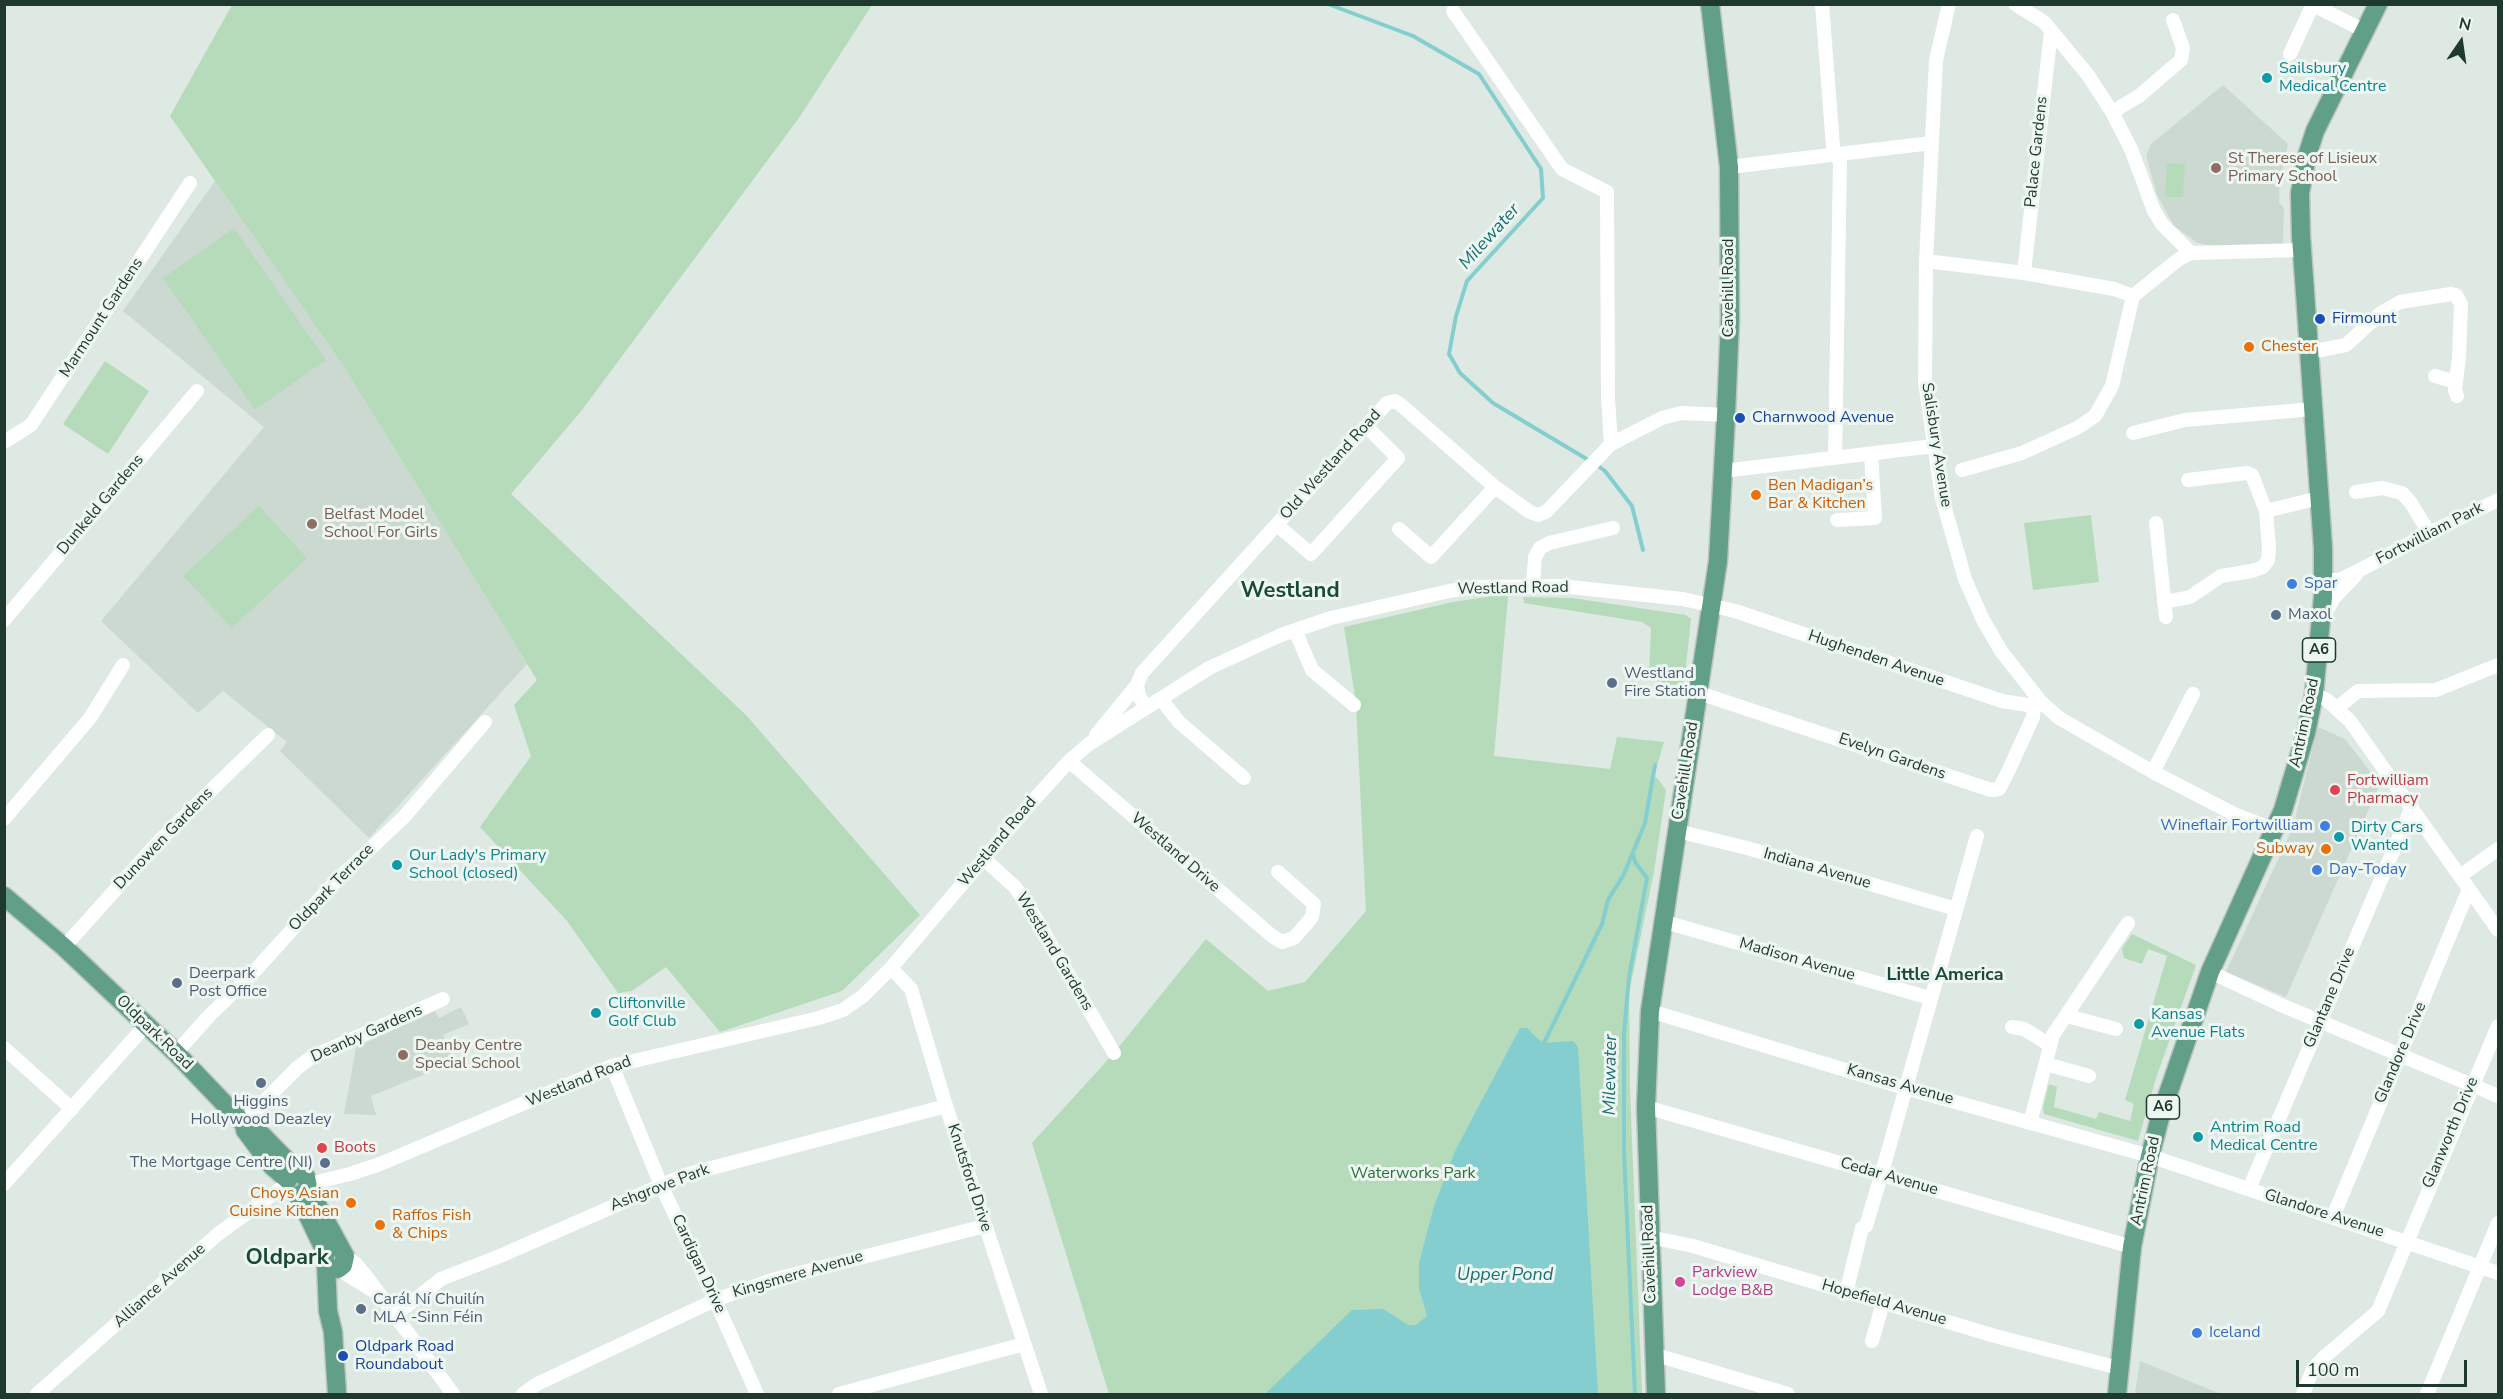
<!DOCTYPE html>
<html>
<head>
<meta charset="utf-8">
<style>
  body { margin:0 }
  #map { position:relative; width:2503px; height:1399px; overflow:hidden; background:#dde9e2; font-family:"Nunito Sans",sans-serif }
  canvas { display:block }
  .frame { position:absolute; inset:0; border:6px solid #1f392e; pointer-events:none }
  .north { position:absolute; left:2431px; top:12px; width:60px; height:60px; -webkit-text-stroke:4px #eef6f1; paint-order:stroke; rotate:13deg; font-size:16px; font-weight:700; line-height:24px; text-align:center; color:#1f392e }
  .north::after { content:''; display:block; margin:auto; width:21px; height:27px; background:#1f392e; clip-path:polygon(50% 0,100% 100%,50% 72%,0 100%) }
  .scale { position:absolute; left:2296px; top:1360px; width:171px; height:27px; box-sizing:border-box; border:3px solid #1f392e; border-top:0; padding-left:8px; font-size:18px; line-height:21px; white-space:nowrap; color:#1f392e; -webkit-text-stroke:4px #eef6f1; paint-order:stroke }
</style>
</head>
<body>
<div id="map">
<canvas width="2503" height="1399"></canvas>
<div class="frame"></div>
<div class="north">N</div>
<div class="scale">100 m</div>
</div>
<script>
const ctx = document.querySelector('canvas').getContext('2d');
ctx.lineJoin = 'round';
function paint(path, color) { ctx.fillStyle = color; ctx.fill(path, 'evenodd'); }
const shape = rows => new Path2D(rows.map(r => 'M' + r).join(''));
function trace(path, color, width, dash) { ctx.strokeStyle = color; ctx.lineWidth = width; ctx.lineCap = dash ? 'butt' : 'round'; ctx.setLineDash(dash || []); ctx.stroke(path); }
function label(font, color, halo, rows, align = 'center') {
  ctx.font = font + ' "Nunito Sans",sans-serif'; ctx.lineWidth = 6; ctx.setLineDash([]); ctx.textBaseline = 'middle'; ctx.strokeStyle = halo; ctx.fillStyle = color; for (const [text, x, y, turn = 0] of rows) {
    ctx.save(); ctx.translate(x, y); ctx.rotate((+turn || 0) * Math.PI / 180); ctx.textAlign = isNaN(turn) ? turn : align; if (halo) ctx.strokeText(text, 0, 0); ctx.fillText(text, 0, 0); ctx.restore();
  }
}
const built = shape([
  [2223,85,2288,144,2280,180,2279,202,2284,208,2283,245,2217,247,2198,243,2174,226,2157,195,2146,156,2151,144],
  [215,181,344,367,527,664,369,838,280,751,287,742,223,691,198,713,101,621,264,427,123,311],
  [2318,727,2345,739,2380,784,2286,997,2226,972,2293,827],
  [461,1007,469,1024,443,1035,455,1062,371,1096,376,1115,344,1114,356,1047,435,1011,439,1018],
  [2140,1361,2221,1394,2135,1394]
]);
const green = shape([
  [232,5,872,5,799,118,582,410,511,494,746,715,920,915,842,991,720,1032,666,967,632,991,618,993,567,921,480,827,531,756,514,705,537,680,344,367,170,116],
  [2167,163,2185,164,2183,197,2165,197],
  [234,228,326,360,255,410,163,278],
  [105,361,149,391,108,454,63,424],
  [259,506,307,558,232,628,183,576],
  [2091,515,2099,582,2033,590,2024,523],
  [1505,594,1508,597,1494,756,1610,769,1617,737,1664,742,1654,776,1658,779,1666,790,1654,872,1629,993,1630,1089,1642,1394,1109,1394,1032,1143,1114,1053,1206,939,1268,991,1305,982,1366,911,1356,703,1344,627,1453,602],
  [1523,597,1572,598,1686,615,1691,619,1684,684,1667,685,1649,676,1651,628,1642,622,1524,603],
  [2132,934,2196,965,2156,1078,2138,1141,2044,1114,2043,1107,2049,1084,2057,1087,2054,1107,2096,1119,2099,1112,2130,1121,2134,1104,2125,1100,2167,956,2148,949,2142,964,2124,958,2122,948]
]);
const water = shape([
  [1520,1028,1527,1028,1539,1040,1544,1043,1573,1041,1578,1047,1598,1394,1265,1394,1352,1310,1383,1309,1408,1325,1416,1325,1427,1316,1419,1288,1419,1263,1434,1206,1455,1151]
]);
const stream = shape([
  [1328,4,1413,36,1479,74,1541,169,1543,198,1467,281,1456,316,1449,354,1460,373,1493,403,1590,461],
  [1597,465,1605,471,1632,506,1643,550],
  [1633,854,1635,862,1647,878,1629,977,1624,1033,1624,1153,1635,1394],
  [1544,1043,1602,924,1608,900,1624,874,1645,823,1655,765]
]);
const minor = shape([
  [1822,4,1833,147,1835,155,1840,161,1835,458],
  [1949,4,1936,60,1926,261,1925,382,1942,498,1965,579,1982,618,2001,651,2041,702,2059,718,2153,772,2234,814,2275,830],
  [2015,4,2044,22,2088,75,2112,112,2131,149,2154,211,2162,224,2191,253],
  [2311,4,2365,31],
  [1453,11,1562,169,1607,192,1608,398,1611,444],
  [2290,54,2313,4],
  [2112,112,2139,96,2181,60,2183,48,2173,20],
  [1729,167,1932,143],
  [1926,261,2024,273,2114,289,2133,296],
  [2024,273,2051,31],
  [2309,352,2346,345,2381,313,2400,302,2451,294,2456,295,2461,304,2459,357,2455,390,2457,396],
  [2435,376,2456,382],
  [2133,433,2185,420,2313,409],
  [4,442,31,425,190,183],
  [1962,470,2022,453,2077,428,2095,416,2112,386,2133,296,2179,259,2191,253,2302,250],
  [1723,471,1934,446],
  [2188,480,2247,473,2252,475,2266,511],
  [2356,492,2382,488,2402,493,2411,503,2429,533],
  [1837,520,1875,518,1871,454],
  [2156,523,2166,617],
  [1277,525,1311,554,1398,458,1366,426],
  [1399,529,1431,557,1495,487],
  [2323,580,2339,580,2362,569,2429,533,2498,500],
  [1533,586,1535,557,1540,548,1549,543,1613,528],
  [2164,602,2190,597,2221,576,2252,571,2263,567,2268,560,2269,548,2266,511,2319,498],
  [2324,616,2333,599,2356,575],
  [4,620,197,391],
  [1295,630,1312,670,1354,705],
  [1699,693,1991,790,1999,789,2007,774,2033,717,2034,706],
  [2314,694,2327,700,2350,721,2498,930],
  [1161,699,1179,722,1244,778],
  [1146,707,1139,696,1137,685,1142,673,1387,403,1395,401,1401,405,1495,487,1530,512,1538,515,1546,512,1611,444,1662,418,1681,413,1726,415],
  [2337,708,2358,691,2436,690,2498,665],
  [1096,735,1137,685],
  [1069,761,1272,936,1282,942,1294,938,1312,917,1314,904,1278,872],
  [2153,772,2193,694],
  [4,819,90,718,123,665],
  [1677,831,1747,848,1956,909],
  [984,859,1015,887,1035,917,1114,1053],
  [2460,876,2498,849],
  [1665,922,1930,998],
  [64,947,161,839,268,735],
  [891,968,911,989,946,1106,1041,1394],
  [2210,972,2281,1005,2498,1096],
  [1650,1011,1905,1088,2150,1156,2498,1273],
  [2067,1016,2116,1029],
  [2012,1027,2024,1029,2050,1045],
  [4,1048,72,1109],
  [176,1053,209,1016,252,974,335,882,404,817,485,722],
  [2046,1064,2089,1076],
  [612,1066,661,1185,715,1300,757,1394],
  [1646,1107,2132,1247],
  [243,1123,297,1068,312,1057,443,999],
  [2030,1123,2053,1035,2128,923],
  [4,1184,146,1025],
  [309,1184,350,1174,380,1164,612,1066,819,1018,843,1010,863,996,891,968,1031,803,1069,761,1089,744,1209,668,1281,635,1331,618,1449,591,1477,587,1560,586,1683,599,1735,611,2002,701,2034,706,2041,702],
  [2249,1189,2412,807],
  [2333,1217,2469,889],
  [1649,1237,1693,1246,1995,1336,2119,1368],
  [345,1256,356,1264,366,1276,453,1394],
  [338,1269,372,1290],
  [1846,1293,1862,1228,1866,1226,1881,1176,1977,836],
  [394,1316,441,1279,500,1256,685,1175,946,1106],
  [1872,1341,1883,1303],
  [1653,1354,1788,1394],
  [37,1394,218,1234,287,1184],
  [523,1394,537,1384,715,1300,772,1280,985,1226],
  [839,1394,1024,1344],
  [2303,1394,2313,1369,2323,1358,2378,1311,2498,1026],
  [2427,1394,2498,1223]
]);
const major = shape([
  [4,896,64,947,176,1053,243,1123,262,1135,300,1174,306,1177,308,1187,304,1193,298,1195],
  [245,1130,272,1166,288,1180],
  [307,1191,315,1201,345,1256,343,1265,338,1269],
  [298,1195,326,1253],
  [326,1263,328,1311,333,1332,337,1394],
  [1656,1394,1646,1107,1650,1011,1718,561,1726,415,1730,320,1729,167,1710,4],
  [2117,1394,2132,1247,2150,1156,2161,1114,2210,972,2283,810,2306,733,2314,694,2323,597,2323,548,2301,236,2300,193,2307,156,2315,131,2378,4]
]);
const markers = [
  [2267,78,6,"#0f9aa8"],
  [2216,168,6,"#8d6e63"],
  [2320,319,6,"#1a4fb4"],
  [2249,347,6,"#e8710a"],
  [1740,418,6,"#1a4fb4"],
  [1756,495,6,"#e8710a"],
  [312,524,6,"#8d6e63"],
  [2292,584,6,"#3f7fe0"],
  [2276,615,6,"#5c6f8a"],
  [1612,683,6,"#5c6f8a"],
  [2335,790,6,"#e0444e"],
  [2325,826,6,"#3f7fe0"],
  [2339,837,6,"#0f9aa8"],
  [2326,849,6,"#e8710a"],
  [397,865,6,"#0f9aa8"],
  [2317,870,6,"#3f7fe0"],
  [177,983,6,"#5c6f8a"],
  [596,1013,6,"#0f9aa8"],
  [2139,1024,6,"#0f9aa8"],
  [403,1055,6,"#8d6e63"],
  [261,1083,6,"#5c6f8a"],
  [2198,1137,6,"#0f9aa8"],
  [322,1148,6,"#e0444e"],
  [325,1163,6,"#5c6f8a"],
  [351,1203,6,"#e8710a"],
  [380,1225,6,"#e8710a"],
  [1680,1282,6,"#d1479c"],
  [361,1309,6,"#5c6f8a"],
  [2197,1333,6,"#3f7fe0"],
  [343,1356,6,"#1a4fb4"]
];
const shields = [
  [2319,650,33],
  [2163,1107,33]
];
const shieldNames = [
  ["A6",2319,650],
  ["A6",2163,1107]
];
const cultureNames = [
  ["Sailsbury",2279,69],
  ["Medical Centre",2279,87],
  ["Dirty Cars",2351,828],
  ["Wanted",2351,846],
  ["Our Lady's Primary",409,856],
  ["School (closed)",409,874],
  ["Cliftonville",608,1004],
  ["Golf Club",608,1022],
  ["Kansas",2151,1015],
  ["Avenue Flats",2151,1033],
  ["Antrim Road",2210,1128],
  ["Medical Centre",2210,1146]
];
const streetNames = [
  ["Palace Gardens",2037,152,-84],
  ["Cavehill Road",1729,288,-90],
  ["Marmount Gardens",102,318,-57],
  ["Salisbury Avenue",1936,445,81],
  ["Old Westland Road",1331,465,-48],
  ["Dunkeld Gardens",101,505,-50],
  ["Fortwilliam Park",2430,534,-27],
  ["Westland Road",1513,589,-1],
  ["Hughenden Avenue",1876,659,19],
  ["Antrim Road",2305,723,-78],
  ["Evelyn Gardens",1892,757,19],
  ["Cavehill Road",1686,771,-81],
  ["Dunowen Gardens",164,839,-46],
  ["Westland Road",998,842,-50],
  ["Westland Drive",1175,853,41],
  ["Indiana Avenue",1817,869,16],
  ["Oldpark Terrace",332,888,-46],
  ["Westland Gardens",1054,952,59],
  ["Madison Avenue",1797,960,16],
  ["Glantane Drive",2330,998,-67],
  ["Oldpark Road",154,1033,44],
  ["Deanby Gardens",367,1034,-24],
  ["Glandore Drive",2401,1053,-67],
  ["Westland Road",579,1082,-22],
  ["Kansas Avenue",1900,1085,16],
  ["Glanworth Drive",2451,1133,-67],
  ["Cedar Avenue",1889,1177,16],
  ["Knutsford Drive",969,1178,72],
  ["Antrim Road",2146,1181,-78],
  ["Ashgrove Park",660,1188,-21],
  ["Glandore Avenue",2324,1214,18],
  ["Cavehill Road",1650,1254,-92],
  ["Cardigan Drive",698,1264,65],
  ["Kingsmere Avenue",798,1275,-16],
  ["Alliance Avenue",160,1286,-42],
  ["Hopefield Avenue",1884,1303,16]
];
const educationNames = [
  ["St Therese of Lisieux",2228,159],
  ["Primary School",2228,177],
  ["Belfast Model",324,515],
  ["School For Girls",324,533],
  ["Deanby Centre",415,1046],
  ["Special School",415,1064]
];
const transitNames = [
  ["Firmount",2332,319],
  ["Charnwood Avenue",1752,418],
  ["Oldpark Road",355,1347],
  ["Roundabout",355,1365]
];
const foodNames = [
  ["Chester",2261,347],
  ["Ben Madigan’s",1768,486],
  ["Bar & Kitchen",1768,504],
  ["Subway",2314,849,"right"],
  ["Choys Asian",339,1194,"right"],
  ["Cuisine Kitchen",339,1212,"right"],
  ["Raffos Fish",392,1216],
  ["& Chips",392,1234]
];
const shopNames = [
  ["Spar",2304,584],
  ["Wineflair Fortwilliam",2313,826,"right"],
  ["Day-Today",2329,870],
  ["Iceland",2209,1333]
];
const serviceNames = [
  ["Maxol",2288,615],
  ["Westland",1624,674],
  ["Fire Station",1624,692],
  ["Deerpark",189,974],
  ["Post Office",189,992],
  ["Higgins",261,1102,"center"],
  ["Hollywood Deazley",261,1120,"center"],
  ["The Mortgage Centre (NI)",313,1163,"right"],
  ["Carál Ní Chuilín",373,1300],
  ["MLA -Sinn Féin",373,1318]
];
const healthNames = [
  ["Fortwilliam",2347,781],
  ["Pharmacy",2347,799],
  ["Boots",334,1148]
];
const parkNames = [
  ["Waterworks Park",1413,1174]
];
const hotelNames = [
  ["Parkview",1692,1273],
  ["Lodge B&B",1692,1291]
];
const waterNames = [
  ["Milewater",1490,237,-48],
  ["Milewater",1611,1075,-89],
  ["Upper Pond",1505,1276]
];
const neighbourhoodNames = [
  ["Little America",1945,976]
];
const districtNames = [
  ["Westland",1290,592],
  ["Oldpark",287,1259]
];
paint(built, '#ccd9d1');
paint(green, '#b6dbbb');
paint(water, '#84ced0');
trace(stream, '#84ced0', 4);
trace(major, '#bcc4c0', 21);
trace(minor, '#fff', 14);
trace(major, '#629f87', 18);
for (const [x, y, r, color] of markers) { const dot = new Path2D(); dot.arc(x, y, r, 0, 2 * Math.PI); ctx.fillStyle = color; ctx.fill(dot); trace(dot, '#eef6f1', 2); }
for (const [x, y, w] of shields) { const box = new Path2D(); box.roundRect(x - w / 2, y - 12, w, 24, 4.5); ctx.fillStyle = '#eef6f1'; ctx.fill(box); trace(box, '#1f392e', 1.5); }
label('bold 15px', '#1f392e', null, shieldNames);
label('16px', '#0d838f', '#eef6f1', cultureNames, 'left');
label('16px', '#1f392e', '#eef6f1', streetNames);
label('16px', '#785e54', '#eef6f1', educationNames, 'left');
label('16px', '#164399', '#eef6f1', transitNames, 'left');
label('16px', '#c56008', '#eef6f1', foodNames, 'left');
label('16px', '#366cbe', '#eef6f1', shopNames, 'left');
label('16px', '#4e5e75', '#eef6f1', serviceNames, 'left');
label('16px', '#be3a42', '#eef6f1', healthNames, 'left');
label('16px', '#2a6f3b', '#eef6f1', parkNames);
label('16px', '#b23c85', '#eef6f1', hotelNames, 'left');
label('italic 18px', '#1a7074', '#eef6f1', waterNames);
label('bold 18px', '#1c4a39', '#eef6f1', neighbourhoodNames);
label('bold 22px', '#1c4a39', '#eef6f1', districtNames);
</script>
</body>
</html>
